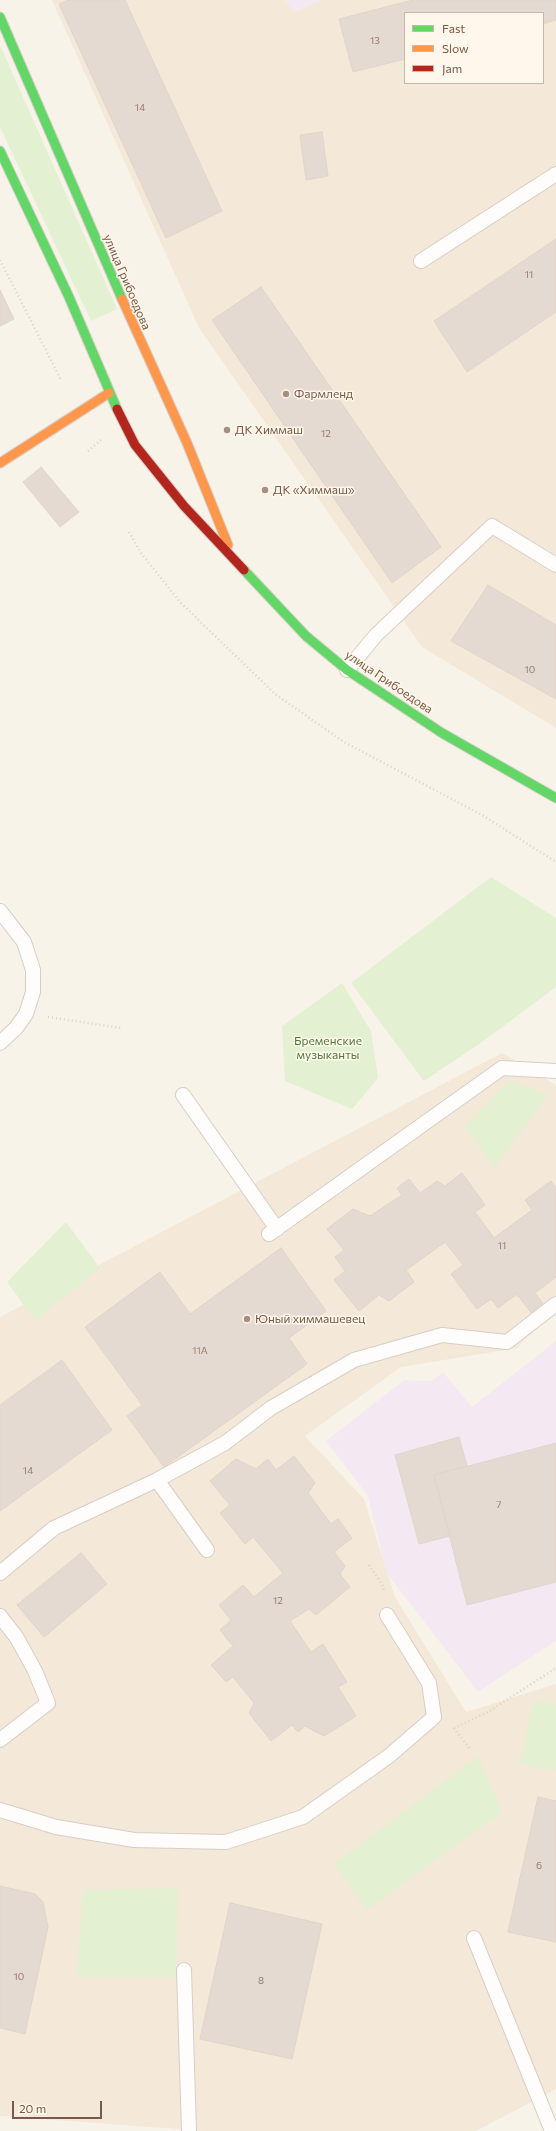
<!DOCTYPE html>
<html>
<head>
<meta charset="utf-8">
<style>
  body { margin:0 }
  #map { position:relative; width:556px; height:2131px; overflow:hidden; background:#f8f3e9; font-family:Commissioner,sans-serif }
  canvas { display:block }
  .legend { position:absolute; left:404px; top:12px; width:140px; height:72px; box-sizing:border-box; background:#fff7eb; border:1px solid #c9b8a9; margin:0; padding:5px 7px; list-style:none; font-size:12px; color:#795947 }
  .legend li { display:flex; align-items:center; gap:8px; height:20px }
  .legend b { width:20px; border:1px solid #c9b8a9 }
  .scale { position:absolute; left:12px; top:2101px; width:90px; height:18px; box-sizing:border-box; border:2px solid #795947; border-top:0; padding-left:5px; font-size:12px; line-height:14px; white-space:nowrap; color:#795947; -webkit-text-stroke:3px #fff7eb; paint-order:stroke }
</style>
</head>
<body>
<div id="map">
<canvas width="556" height="2131"></canvas>
<ul class="legend">
<li><b style="height:5px;background:#63d668"></b>Fast</li>
<li><b style="height:5px;background:#ff974d"></b>Slow</li>
<li><b style="height:5px;background:#b3261e"></b>Jam</li>
</ul>
<div class="scale">20 m</div>
</div>
<script>
const ctx = document.querySelector('canvas').getContext('2d');
ctx.lineJoin = 'round';
function paint(path, color) { ctx.fillStyle = color; ctx.fill(path, 'evenodd'); }
const shape = rows => new Path2D(rows.map(r => 'M' + r).join(''));
function trace(path, color, width, dash) { ctx.strokeStyle = color; ctx.lineWidth = width; ctx.lineCap = dash ? 'butt' : 'round'; ctx.setLineDash(dash || []); ctx.stroke(path); }
function label(font, color, halo, rows, align = 'center') {
  ctx.font = font + ' Commissioner,sans-serif'; ctx.lineWidth = 3; ctx.setLineDash([]); ctx.textBaseline = 'middle'; ctx.strokeStyle = halo; ctx.fillStyle = color; for (const [text, x, y, turn = 0] of rows) {
    ctx.save(); ctx.translate(x, y); ctx.rotate((+turn || 0) * Math.PI / 180); ctx.textAlign = isNaN(turn) ? turn : align; if (halo) ctx.strokeText(text, 0, 0); ctx.fillText(text, 0, 0); ctx.restore();
  }
}
const residential = shape([
  [52,0,556,0,556,728,422,647,199,328],
  [405,13,543,13,543,83,405,83],
  [502,1053,556,1085,556,1308,517,1348,401,1367,305,1436,364,1499,395,1597,466,1712,556,1684,556,2089,476,2131,205,2131,0,2116,0,1317]
]);
const education = shape([
  [285,0,322,0,294,13],
  [556,1341,556,1641,478,1692,386,1572,368,1496,326,1441,404,1380,432,1381,443,1372,472,1407]
]);
const green = shape([
  [0,45,117,309,91,321,0,127],
  [491,877,556,918,556,987,482,1042,424,1081,351,983],
  [342,983,371,1031,378,1078,352,1109,285,1081,282,1026],
  [510,1080,548,1095,494,1168,465,1126],
  [66,1222,100,1268,35,1320,7,1282],
  [533,1700,556,1705,556,1770,520,1764],
  [478,1756,502,1812,367,1910,334,1864],
  [178,1888,176,1977,77,1977,83,1890]
]);
const building = shape([
  [68,0,125,0,222,211,166,238,59,4,68,0],
  [413,0,556,0,556,20,543,24,543,13,405,13,405,59,353,72,339,19,413,0],
  [322,132,328,176,306,180,300,135,322,132],
  [556,239,556,312,467,372,434,321,556,239],
  [261,287,441,547,392,583,212,320,261,287],
  [0,290,14,319,0,326,0,290],
  [41,467,79,512,60,527,23,482,41,467],
  [488,585,556,625,556,699,451,641,488,585],
  [462,1173,485,1205,475,1212,494,1238,532,1210,525,1200,551,1181,556,1188,556,1277,535,1293,544,1305,532,1314,517,1294,498,1308,491,1299,477,1309,451,1274,463,1265,445,1242,406,1270,414,1282,389,1301,379,1295,359,1311,334,1280,345,1271,335,1257,344,1250,327,1229,353,1209,370,1216,402,1195,397,1188,409,1179,420,1193,437,1181,445,1186,462,1173],
  [281,1248,326,1311,289,1338,307,1364,164,1467,127,1416,142,1405,85,1327,160,1272,190,1314,281,1248],
  [62,1360,112,1430,0,1511,0,1405,62,1360],
  [459,1437,467,1466,434,1475,450,1536,419,1544,395,1455,459,1437],
  [556,1443,556,1582,467,1605,434,1475,556,1443],
  [294,1456,315,1483,308,1493,331,1524,338,1519,352,1538,334,1552,345,1566,340,1574,350,1587,316,1615,309,1609,290,1621,311,1652,323,1644,347,1682,338,1687,356,1716,324,1736,305,1726,298,1732,292,1725,271,1741,249,1713,254,1703,233,1677,226,1682,211,1665,233,1646,220,1630,231,1620,219,1605,243,1585,254,1597,283,1573,253,1537,245,1544,220,1513,230,1505,210,1481,236,1459,256,1469,268,1459,276,1470,294,1456],
  [81,1553,107,1584,44,1637,17,1605,81,1553],
  [538,1797,556,1801,556,1942,508,1932,538,1797],
  [0,1886,35,1894,43,1902,48,1927,25,2034,0,2028,0,1886],
  [230,1903,322,1924,292,2059,200,2039,230,1903]
]);
const path = shape([
  [0,260,61,380],
  [88,451,101,440],
  [129,532,141,553,180,602,275,694,344,742,482,815,556,862],
  [48,1017,121,1028],
  [369,1565,383,1586,384,1592],
  [454,1728,488,1712,556,1668],
  [454,1728,470,1749]
]);
const lane = shape([
  [421,261,556,174],
  [347,670,376,635,492,526,556,565],
  [0,911,24,942,33,970,33,992,26,1014,16,1028,0,1043],
  [183,1095,277,1229],
  [269,1234,502,1068,556,1071],
  [157,1480,207,1550],
  [0,1573,54,1528,157,1480,225,1443,271,1408,354,1360,442,1335,507,1342,556,1304],
  [0,1616,17,1638,35,1671,48,1703,0,1740],
  [0,1810,56,1827,134,1840,226,1842,303,1817,389,1756,434,1717,429,1683,387,1615],
  [474,1938,552,2131],
  [184,1970,189,2131]
]);
const fast = shape([
  [0,17,122,299],
  [0,151,69,297,117,409],
  [244,570,306,636,347,670,442,733,556,798]
]);
const slow = shape([
  [122,299,187,443,228,545],
  [0,463,109,393]
]);
const jam = shape([
  [117,409,135,445,184,506,244,570]
]);
const markers = [
  [286,394,4,"#a58f80"],
  [227,430,4,"#a58f80"],
  [265,490,4,"#a58f80"],
  [247,1319,4,"#a58f80"]
];
const numberNames = [
  ["13",375,41],
  ["14",140,108],
  ["11",529,275],
  ["12",326,434],
  ["10",530,670],
  ["11",502,1246],
  ["11А",200,1351],
  ["14",28,1471],
  ["7",499,1505],
  ["12",278,1601],
  ["6",539,1866],
  ["10",19,1977],
  ["8",261,1981]
];
const streetNames = [
  ["улица Грибоедова",127,282,67],
  ["улица Грибоедова",389,682,34]
];
const poiNames = [
  ["Фармленд",294,394],
  ["ДК Химмаш",235,430],
  ["ДК «Химмаш»",273,490],
  ["Юный химмашевец",255,1319]
];
const parkNames = [
  ["Бременские",328,1041],
  ["музыканты",328,1055]
];
paint(residential, '#f4e8d9');
paint(education, '#f4e9f2');
paint(green, '#e3f0d2');
paint(building, '#e5dad1');
trace(building, '#e1d5cb', 1);
trace(lane, '#d6cec6', 16);
trace(fast, '#d7cec6', 11);
trace(slow, '#d7cec6', 11);
trace(jam, '#d7cec6', 11);
trace(path, '#dbd2cb', 2.5, [1, 3]);
trace(lane, '#fefdfc', 14);
trace(fast, '#63d668', 9);
trace(slow, '#ff974d', 9);
trace(jam, '#b3261e', 9);
for (const [x, y, r, color] of markers) { const dot = new Path2D(); dot.arc(x, y, r, 0, 2 * Math.PI); ctx.fillStyle = color; ctx.fill(dot); trace(dot, '#fff7eb', 1.5); }
label('10px', '#967b6c', null, numberNames);
label('12px', '#795947', '#fff7eb', streetNames);
label('12px', '#795947', '#fff7eb', poiNames, 'left');
label('12px', '#4d7a3b', '#fff7eb', parkNames);
</script>
</body>
</html>
